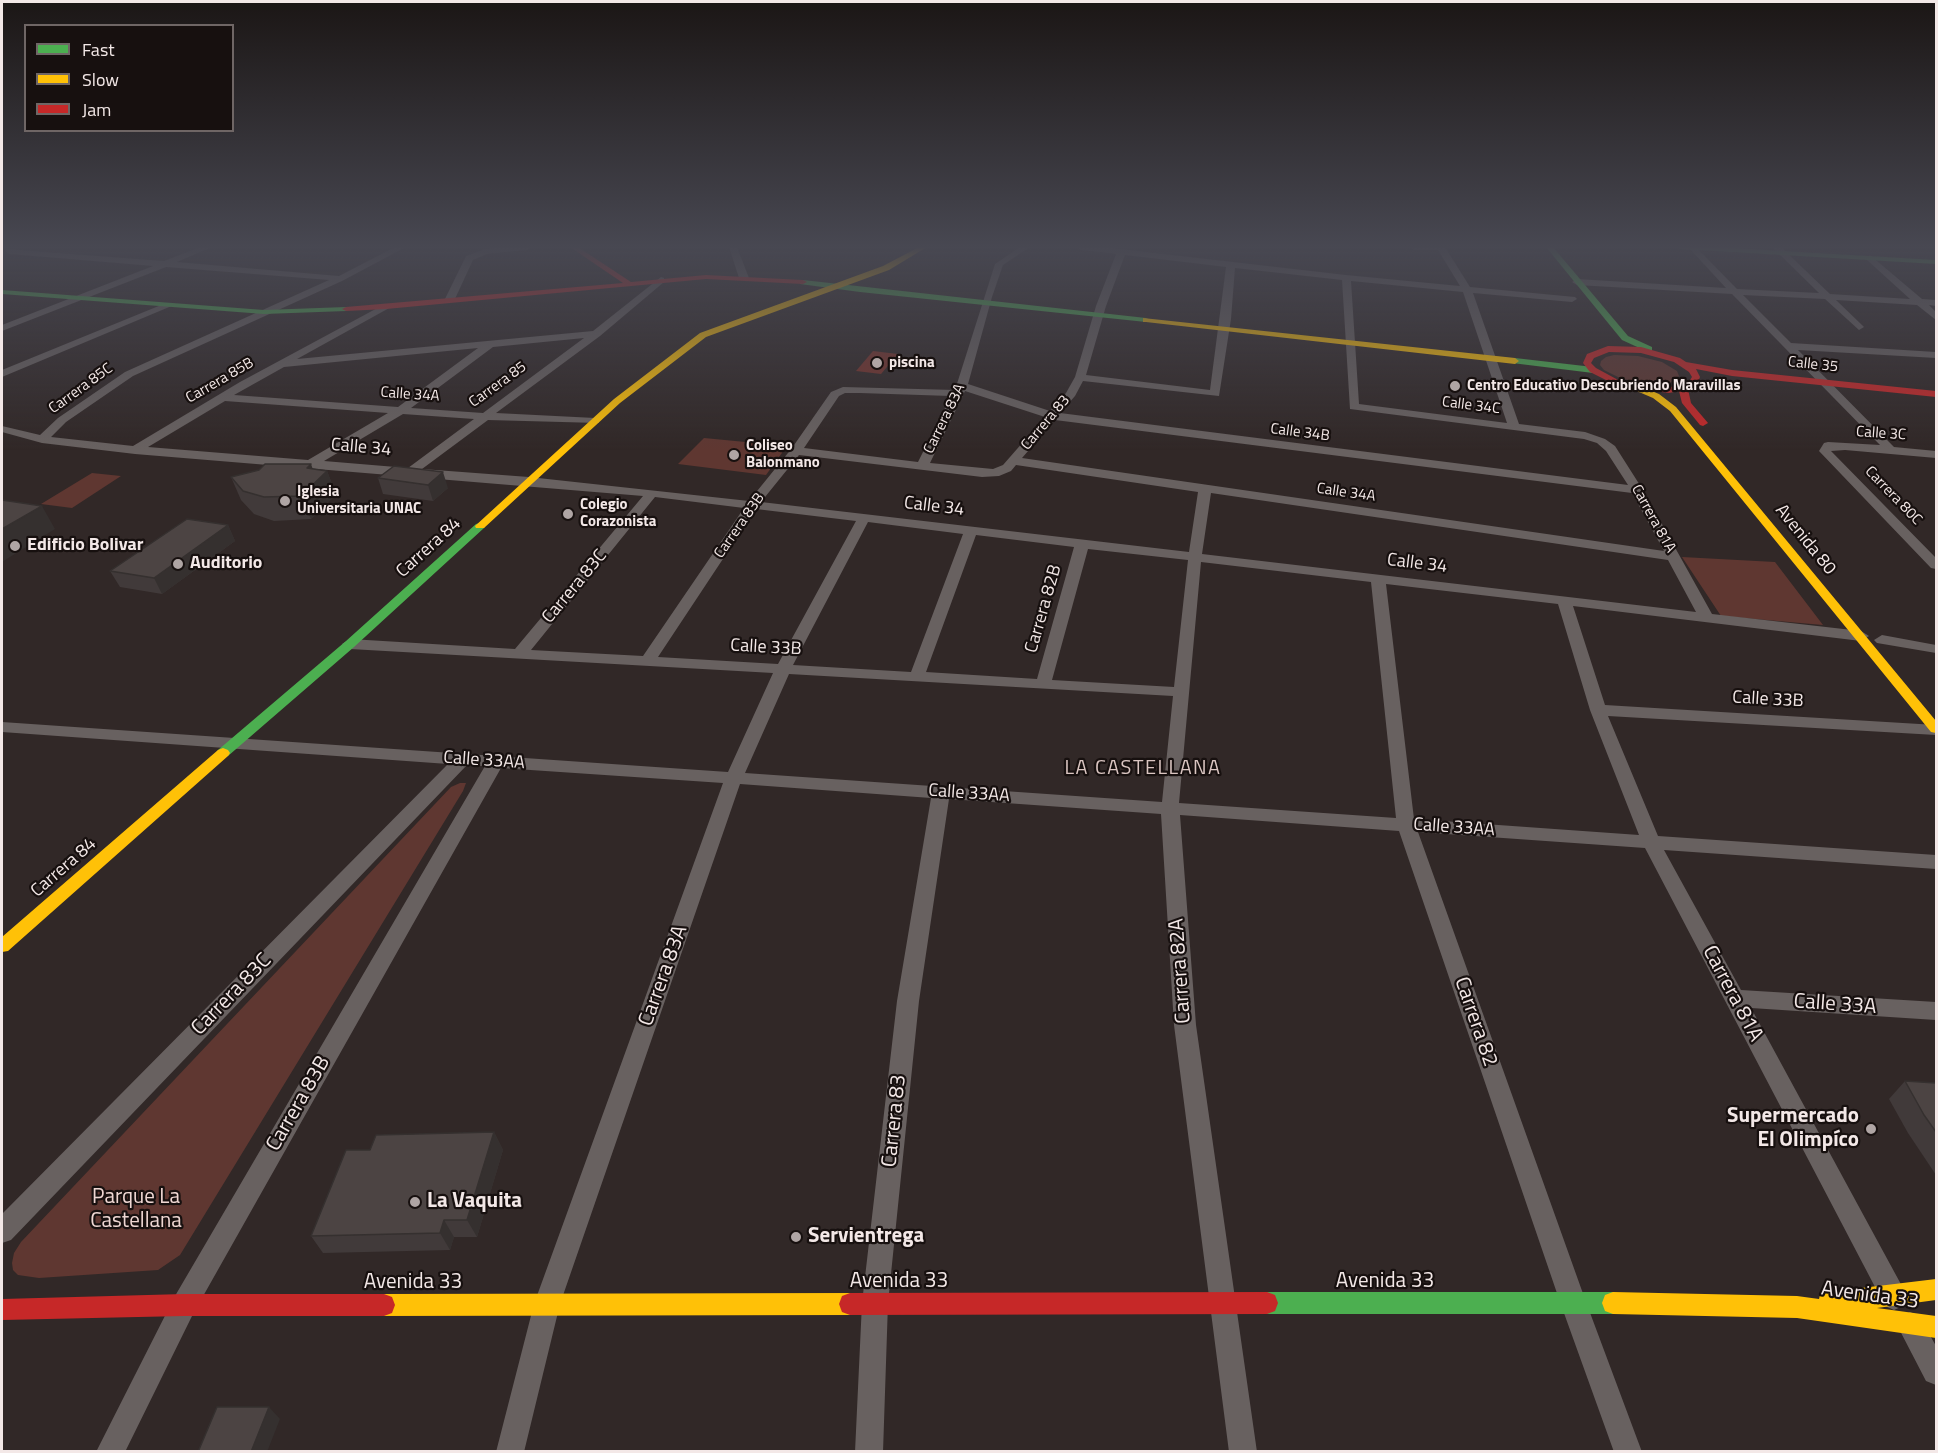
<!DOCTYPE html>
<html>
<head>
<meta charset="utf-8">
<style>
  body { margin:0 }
  #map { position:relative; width:1938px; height:1453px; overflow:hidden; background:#312827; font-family:"Titillium Web",sans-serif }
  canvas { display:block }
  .frame { position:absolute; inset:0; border:3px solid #f3e8e7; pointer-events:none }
  .legend { position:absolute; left:24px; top:24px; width:210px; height:108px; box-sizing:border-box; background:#17100f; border:2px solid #6f6665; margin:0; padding:8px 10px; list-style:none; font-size:18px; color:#f3e8e7 }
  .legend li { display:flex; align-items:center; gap:12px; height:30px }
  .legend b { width:30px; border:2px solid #6f6665 }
</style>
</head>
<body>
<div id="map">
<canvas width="1938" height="1453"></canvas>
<div class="frame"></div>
<ul class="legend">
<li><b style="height:8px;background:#4caf50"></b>Fast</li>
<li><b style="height:8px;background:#ffc107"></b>Slow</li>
<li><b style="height:8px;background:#c62828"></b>Jam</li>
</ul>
</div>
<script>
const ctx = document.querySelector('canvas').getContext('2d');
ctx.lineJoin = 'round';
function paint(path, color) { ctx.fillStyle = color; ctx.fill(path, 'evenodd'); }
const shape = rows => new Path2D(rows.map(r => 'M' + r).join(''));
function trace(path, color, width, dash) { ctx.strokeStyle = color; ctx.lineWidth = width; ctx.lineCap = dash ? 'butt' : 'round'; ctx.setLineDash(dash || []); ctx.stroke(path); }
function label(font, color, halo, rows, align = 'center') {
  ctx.font = font + ' "Titillium Web",sans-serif'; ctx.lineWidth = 4.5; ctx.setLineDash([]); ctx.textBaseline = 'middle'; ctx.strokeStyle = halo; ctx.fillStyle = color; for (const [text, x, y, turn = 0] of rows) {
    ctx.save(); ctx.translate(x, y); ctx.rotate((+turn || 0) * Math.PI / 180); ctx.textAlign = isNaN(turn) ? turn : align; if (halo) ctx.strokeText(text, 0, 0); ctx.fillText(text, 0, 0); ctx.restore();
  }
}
const green = shape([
  [1614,355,1638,356,1662,362,1677,371,1679,376,1670,383,1660,384,1622,379,1604,370,1600,365,1601,361,1606,357],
  [704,438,787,446,766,475,678,464],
  [92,473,121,476,72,508,41,504],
  [1682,557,1775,562,1823,625,1721,616],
  [460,783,466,783,463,791,180,1255,158,1270,39,1278,18,1275,13,1270,12,1263,14,1253,21,1242,451,787]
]);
const water = shape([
  [873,351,898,354,881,374,856,371]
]);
const street = shape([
  [200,247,212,247,177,262,339,276,395,247,406,247,342,281,133,376,66,422,51,437,133,446,240,382,383,305,391,307,297,359,593,331,661,277,664,278,664,282,600,336,496,413,595,418,599,419,599,423,488,420,422,469,529,477,749,501,792,448,831,392,843,387,955,390,995,264,1020,247,1030,247,1003,265,992,297,968,384,1050,411,1066,393,1075,377,1096,306,1116,254,1081,250,1077,247,1103,247,1346,275,1460,286,1438,250,1414,250,1410,247,1445,247,1470,287,1575,297,1577,299,1572,302,1473,293,1519,424,1585,432,1605,439,1615,446,1643,490,1712,614,1861,631,1869,636,1861,641,1573,606,1605,705,1936,725,1936,735,1608,716,1658,836,1936,855,1936,869,1664,850,1741,990,1936,1002,1936,1020,1751,1008,1903,1288,1907,1297,1903,1306,1894,1310,1885,1306,1645,848,1418,832,1586,1302,1642,1452,1614,1452,1560,1302,1399,831,1180,815,1196,1025,1257,1452,1229,1452,1174,1025,1161,814,949,799,919,1001,888,1303,883,1452,855,1452,862,1303,897,1001,931,798,740,784,560,1304,524,1452,496,1452,534,1304,723,783,501,768,193,1314,125,1452,96,1452,175,1296,485,766,467,765,11,1240,2,1243,2,1214,448,764,2,732,2,722,728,772,773,673,350,649,342,644,350,639,515,649,643,496,135,454,42,443,2,432,2,426,40,435,58,418,125,372,329,280,166,267,2,331,2,325,153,266,9,254,5,251,6,249,164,261,200,247],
  [1125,255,1226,267,1210,390,1086,375,1106,306,1125,255],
  [1235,268,1342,280,1350,409,1584,439,1597,443,1606,451,1628,485,1060,413,1075,396,1083,381,1219,396,1231,319,1235,268],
  [1351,281,1463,292,1507,423,1359,404,1351,281],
  [584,338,483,413,411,408,493,347,584,338],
  [478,348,398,407,234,395,284,367,478,348],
  [965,391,1045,417,1003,465,993,469,930,463,965,391],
  [845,393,860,393,951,396,918,462,804,448,839,396,845,393],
  [225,401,388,413,308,460,148,447,225,401],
  [403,414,474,419,408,468,324,461,403,414],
  [1055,420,1632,493,1664,551,1022,458,1055,420],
  [799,455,982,477,999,476,1011,471,1016,465,1198,492,1189,552,761,502,799,455],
  [1211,493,1668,560,1696,612,1202,554,1211,493],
  [655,497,744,508,643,656,531,650,655,497],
  [756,509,856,521,778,664,658,657,756,509],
  [868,522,963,534,911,672,793,665,868,522],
  [976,535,1074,547,1037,679,926,672,976,535],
  [1088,549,1188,560,1174,687,1052,680,1088,549],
  [1201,562,1371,582,1396,818,1179,803,1201,562],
  [1386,584,1558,604,1590,710,1639,835,1414,819,1386,584],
  [789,674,1173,696,1162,802,745,773,789,674],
  [505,247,531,247,527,250,487,254,473,260,454,301,446,303,444,301,466,256,485,249,505,247],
  [729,247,737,247,749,278,747,280,739,278,729,247],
  [1688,247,1696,247,1737,289,1819,293,1772,247,1781,247,1830,294,1910,299,1867,260,1866,258,1870,255,1922,299,1936,300,1936,306,1929,305,1936,312,1936,320,1917,305,1836,300,1862,325,1864,327,1859,330,1825,299,1743,295,1791,343,1936,352,1936,358,1798,350,1894,447,1936,451,1936,458,1845,450,1831,451,1936,558,1936,569,1931,568,1819,451,1824,443,1828,442,1880,445,1732,294,1577,285,1572,282,1577,279,1726,288,1688,247],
  [166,303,174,305,2,377,2,370,166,303],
  [1882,635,1936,645,1936,653,1877,643,1874,640,1882,635],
  [1910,1312,1919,1316,1936,1346,1936,1385,1926,1381,1897,1325,1901,1316,1910,1312]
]);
const fast = shape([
  [1546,247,1553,247,1628,336,1652,347,1652,351,1646,351,1622,340,1546,247],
  [1677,247,1716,247,1936,260,1936,264,1680,249,1677,247],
  [803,280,1146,318,1150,320,1146,322,860,292,800,284,800,280,803,280],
  [2,290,264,310,346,307,350,309,346,311,264,314,2,294,2,290],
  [1515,358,1593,367,1597,370,1593,373,1512,363,1511,361,1515,358],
  [480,523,485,526,484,528,354,647,228,756,218,756,216,753,218,750,346,641,476,524,480,523],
  [1267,1292,1613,1292,1621,1295,1624,1303,1621,1311,1613,1314,1267,1314,1259,1311,1256,1303,1259,1295,1267,1292]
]);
const slow = shape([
  [919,247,927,247,889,270,706,337,620,403,484,528,476,528,475,526,614,399,700,333,883,266,919,247],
  [1143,318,1515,358,1519,361,1515,364,1146,322,1143,322,1143,318],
  [1635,384,1659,394,1676,407,1936,721,1936,733,1931,732,1670,411,1653,398,1632,389,1631,387,1635,384],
  [223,748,228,750,230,753,228,756,8,951,2,952,2,937,218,750,223,748],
  [1936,1279,1936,1300,1877,1308,1936,1316,1936,1338,1797,1318,1613,1314,1605,1311,1602,1303,1605,1295,1613,1292,1797,1296,1819,1299,1820,1295,1828,1292,1936,1279],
  [850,1293,858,1296,861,1304,858,1312,850,1315,384,1316,376,1313,373,1305,376,1297,384,1294,850,1293]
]);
const jam = shape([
  [570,247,578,247,631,282,706,275,803,280,807,282,803,284,706,279,386,309,346,311,342,309,346,307,623,283,570,247],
  [1608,346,1641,347,1680,358,1686,362,1732,370,1936,391,1936,397,1732,376,1696,369,1700,377,1698,382,1688,389,1691,403,1708,423,1703,426,1700,425,1682,403,1679,391,1669,393,1618,386,1590,372,1583,363,1587,354,1608,346],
  [1609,352,1641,353,1674,362,1689,372,1692,377,1690,380,1681,386,1669,387,1620,381,1596,368,1591,363,1594,358,1609,352],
  [1267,1292,1275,1295,1278,1303,1275,1311,1267,1314,850,1315,842,1312,839,1304,842,1296,850,1293,1267,1292],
  [184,1294,384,1294,392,1297,395,1305,392,1313,384,1316,184,1316,2,1320,2,1299,184,1294]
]);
const wall = shape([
  [312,469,327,471,336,494,311,519,274,521,254,514,241,500,231,477],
  [378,478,448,488,433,501,383,494],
  [228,525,235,541,162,594,120,587,110,571],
  [1905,1081,1936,1083,1936,1175,1908,1133,1889,1099],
  [494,1132,503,1150,477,1237,454,1237,450,1250,323,1253,311,1236,370,1150]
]);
const shadedWall = shape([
  [311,464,317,481,327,471,336,494,311,519,301,496,307,468],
  [443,472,448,488,433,501,428,485],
  [42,506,55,529,2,562,2,529],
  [228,525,235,541,162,594,154,578],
  [494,1132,503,1150,477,1237,467,1220],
  [444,1220,454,1237,450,1250,440,1233],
  [269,1407,280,1419,267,1452,251,1452]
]);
const building = shape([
  [265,464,311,464,307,468,327,471,301,496,264,497,243,491,231,477,259,470,265,464],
  [394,466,443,472,428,485,378,478,394,466],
  [2,500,42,506,2,529,2,500],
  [187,519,228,525,154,578,110,571,187,519],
  [1905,1081,1936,1083,1936,1132,1924,1115,1905,1081],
  [494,1132,467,1220,444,1220,440,1233,311,1236,346,1150,370,1150,376,1135,494,1132],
  [217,1407,269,1407,251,1452,198,1452,217,1407]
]);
const markers = [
  [877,363,6,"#afa5a4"],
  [1455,386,6,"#afa5a4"],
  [734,455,6,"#afa5a4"],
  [285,501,6,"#afa5a4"],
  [568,514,6,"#afa5a4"],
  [15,546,6,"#afa5a4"],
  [178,564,6,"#afa5a4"],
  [1871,1129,6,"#afa5a4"],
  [415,1202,6,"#afa5a4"],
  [796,1237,6,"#afa5a4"]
];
const farPoinames = [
  ["piscina",889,363],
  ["Centro Educativo Descubriendo Maravillas",1467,386],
  ["Coliseo",746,446],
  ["Balonmano",746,463],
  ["Iglesia",297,492],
  ["Universitaria UNAC",297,509],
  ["Colegio",580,505],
  ["Corazonista",580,522]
];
const farStreetnames = [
  ["Calle 35",1813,365,6],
  ["Carrera 85B",220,381,-30],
  ["Carrera 85",498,385,-36],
  ["Carrera 85C",81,389,-36],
  ["Calle 34A",410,395,4],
  ["Calle 34C",1471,406,7],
  ["Carrera 83A",945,419,-64],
  ["Carrera 83",1046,423,-50],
  ["Calle 34B",1300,433,7],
  ["Calle 3C",1881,434,4],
  ["Calle 34A",1346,493,8],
  ["Carrera 80C",1893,496,46],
  ["Carrera 81A",1653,519,61],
  ["Carrera 83B",740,526,-55]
];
const streetNames = [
  ["Calle 34",361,448,5],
  ["Calle 34",934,507,7],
  ["Avenida 80",1805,540,51],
  ["Carrera 84",429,548,-42],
  ["Calle 34",1417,564,7],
  ["Carrera 83C",575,587,-50],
  ["Carrera 82B",1044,609,-74],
  ["Calle 33B",766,648,3],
  ["Calle 33B",1768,700,3],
  ["Calle 33AA",484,761,4],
  ["Calle 33AA",969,794,4],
  ["Calle 33AA",1454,828,4],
  ["Carrera 84",64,868,-41]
];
const poiNames = [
  ["Edificio Bolivar",27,546],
  ["Auditorio",190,564]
];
const neighbourhoodNames = [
  ["LA CASTELLANA",1143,769]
];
const nearStreetnames = [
  ["Carrera 82A",1181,971,-94],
  ["Carrera 83A",664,976,-70],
  ["Carrera 81A",1732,994,62],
  ["Carrera 83C",232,995,-46],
  ["Calle 33A",1835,1005,4],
  ["Carrera 82",1475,1022,71],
  ["Carrera 83B",299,1104,-60],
  ["Carrera 83",895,1121,-84],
  ["Avenida 33",899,1282],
  ["Avenida 33",1385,1282],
  ["Avenida 33",413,1283],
  ["Avenida 33",1870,1296,8]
];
const nearPoinames = [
  ["Supermercado",1859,1117,"right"],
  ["El Olimpíco",1859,1141,"right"],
  ["La Vaquita",427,1202],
  ["Servientrega",808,1237]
];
const nearParknames = [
  ["Parque La",136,1198],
  ["Castellana",136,1222]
];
paint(green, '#5f3731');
paint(water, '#77322a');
paint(street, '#686160');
paint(fast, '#4caf50');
paint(slow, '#ffc107');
paint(jam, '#c62828');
paint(wall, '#413a3a');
paint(shadedWall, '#35302f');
paint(building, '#4c4443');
trace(building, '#35302f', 1.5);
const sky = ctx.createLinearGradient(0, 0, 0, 450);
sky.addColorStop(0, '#1b1615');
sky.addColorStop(0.55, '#484852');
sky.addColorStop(1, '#48485200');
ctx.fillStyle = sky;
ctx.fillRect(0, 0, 1938, 450);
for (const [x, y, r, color] of markers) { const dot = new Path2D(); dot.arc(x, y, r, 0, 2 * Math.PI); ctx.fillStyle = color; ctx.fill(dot); trace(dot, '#17100f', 2); }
label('bold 15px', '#f3e8e7', '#17100f', farPoinames, 'left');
label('15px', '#f3e8e7', '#17100f', farStreetnames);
label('18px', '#f3e8e7', '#17100f', streetNames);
label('bold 18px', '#f3e8e7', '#17100f', poiNames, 'left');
ctx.letterSpacing = '1.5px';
label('20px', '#dbc6c2', '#17100f', neighbourhoodNames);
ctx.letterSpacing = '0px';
label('21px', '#f3e8e7', '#17100f', nearStreetnames);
label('bold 21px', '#f3e8e7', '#17100f', nearPoinames, 'left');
label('21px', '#efd7d3', '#17100f', nearParknames);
</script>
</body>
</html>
